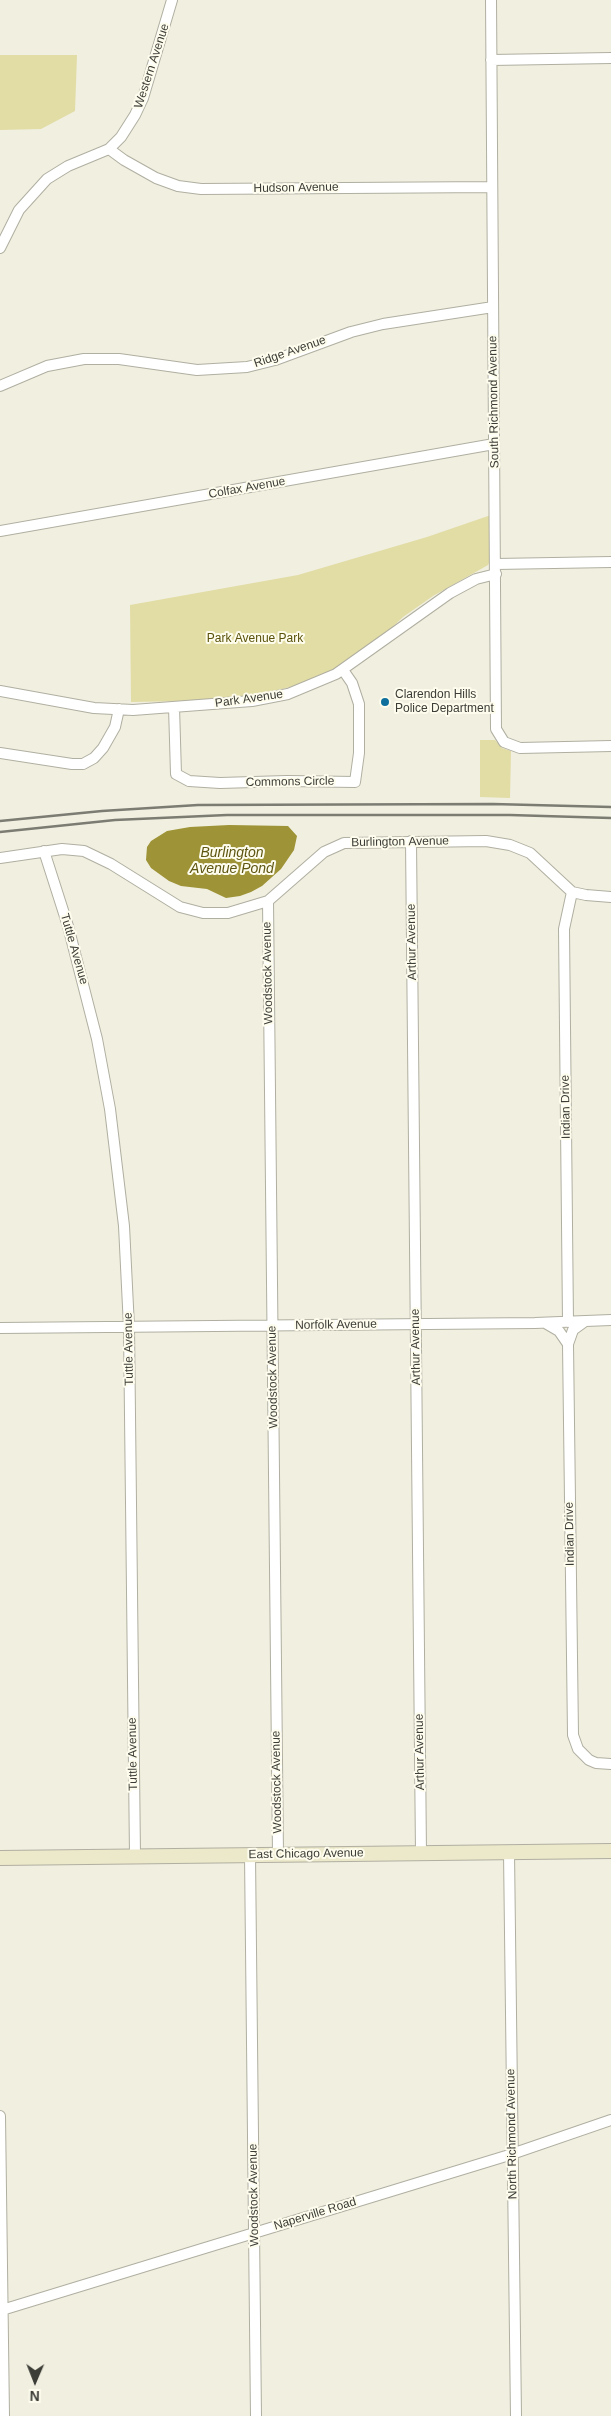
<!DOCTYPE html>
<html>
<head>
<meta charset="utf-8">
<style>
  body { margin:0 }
  #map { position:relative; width:611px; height:2416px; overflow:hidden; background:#f0efe0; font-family:Arial,sans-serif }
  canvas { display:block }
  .north { position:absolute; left:10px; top:2356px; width:50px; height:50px; -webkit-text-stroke:4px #fdfced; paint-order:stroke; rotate:181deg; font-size:14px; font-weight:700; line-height:20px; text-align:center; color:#3d3d37 }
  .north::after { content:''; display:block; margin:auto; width:18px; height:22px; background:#3d3d37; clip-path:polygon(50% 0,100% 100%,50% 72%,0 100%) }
</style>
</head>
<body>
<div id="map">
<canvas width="611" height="2416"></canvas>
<div class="north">N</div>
</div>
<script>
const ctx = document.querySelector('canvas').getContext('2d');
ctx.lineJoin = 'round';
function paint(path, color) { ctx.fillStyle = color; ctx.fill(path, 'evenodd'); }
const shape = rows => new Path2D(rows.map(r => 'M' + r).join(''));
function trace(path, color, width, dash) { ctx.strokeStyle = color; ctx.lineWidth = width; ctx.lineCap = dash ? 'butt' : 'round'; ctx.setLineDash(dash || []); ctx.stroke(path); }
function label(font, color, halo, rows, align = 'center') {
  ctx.font = font + ' Arial,sans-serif'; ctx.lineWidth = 4; ctx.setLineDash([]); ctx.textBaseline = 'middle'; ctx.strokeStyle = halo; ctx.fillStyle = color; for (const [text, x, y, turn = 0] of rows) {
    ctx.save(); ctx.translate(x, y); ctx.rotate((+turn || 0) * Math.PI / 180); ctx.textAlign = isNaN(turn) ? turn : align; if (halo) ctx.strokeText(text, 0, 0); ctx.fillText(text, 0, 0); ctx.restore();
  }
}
const green = shape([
  [0,55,77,55,75,111,41,129,0,130],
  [491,515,490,561,488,565,433,596,403,617,376,643,343,666,305,683,263,694,187,701,131,702,130,605,298,575,427,537],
  [480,740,495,740,502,748,511,751,510,798,480,797]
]);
const water = shape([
  [229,825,288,826,297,836,294,850,281,869,262,886,251,892,240,896,226,898,207,889,181,886,169,881,151,868,146,860,147,847,151,841,167,831,190,827]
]);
const minor = shape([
  [491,0,496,729,504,742,520,748,611,746],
  [491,60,611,58],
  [109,149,124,160,156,178,178,186,201,189,492,187],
  [0,248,19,210,47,179,68,166,109,149,121,137,135,115,143,98,172,0],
  [0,386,47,366,84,359,119,359,197,370,247,367,275,360,351,332,383,324,493,307],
  [0,531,494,444],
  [496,564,611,562],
  [0,691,94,708,133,710,252,701,288,694,336,674,450,593,476,579,496,574],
  [174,707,176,774,189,781,220,783,287,781,355,782,359,753,359,704,352,683,343,670],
  [0,753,72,764,83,764,94,758,103,748,115,727,119,709],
  [411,841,421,1853],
  [44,851,68,926,97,1039,110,1109,124,1226,129,1327,135,1856],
  [0,858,62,849,84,851,111,864,180,907,203,913,228,913,268,901,324,852,344,843,486,841,510,845,530,853,572,892,586,895,611,897],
  [268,901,278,1854],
  [568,1322,564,929,572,892],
  [547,1324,559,1331,568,1344,573,1735,578,1749,589,1760,596,1763,611,1764],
  [0,1328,535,1323,611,1320],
  [568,1344,573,1330,584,1322],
  [509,1852,516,2416],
  [250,1855,256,2416],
  [0,2116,4,2416],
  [2,2310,506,2156,611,2120]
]);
const secondary = shape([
  [0,1858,611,1851]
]);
const rail = shape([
  [0,821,102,811,198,805,493,804,611,807],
  [0,832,115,820,227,815,510,815,611,818]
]);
const markers = [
  [385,702,5,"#0e6f9d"]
];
const streetNames = [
  ["Western Avenue",152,66,-72],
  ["Hudson Avenue",296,188,-1],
  ["Ridge Avenue",290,352,-19],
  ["South Richmond Avenue",494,402,-91],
  ["Colfax Avenue",247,488,-10],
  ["Park Avenue",249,699,-8],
  ["Commons Circle",290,782,-1],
  ["Burlington Avenue",400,842,-1],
  ["Arthur Avenue",412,942,-91],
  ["Tuttle Avenue",74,949,74],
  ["Woodstock Avenue",268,973,-91],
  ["Indian Drive",566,1107,-91],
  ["Norfolk Avenue",336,1325,-1],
  ["Arthur Avenue",416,1347,-91],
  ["Tuttle Avenue",129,1349,-91],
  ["Woodstock Avenue",273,1377,-91],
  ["Indian Drive",570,1534,-91],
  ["Arthur Avenue",420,1752,-91],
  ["Tuttle Avenue",133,1754,-91],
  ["Woodstock Avenue",277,1782,-91],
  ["East Chicago Avenue",306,1854,-1],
  ["North Richmond Avenue",512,2134,-91],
  ["Woodstock Avenue",254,2195,-91],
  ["Naperville Road",315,2214,-17]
];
const parkNames = [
  ["Park Avenue Park",255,639]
];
const poiNames = [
  ["Clarendon Hills",395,695],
  ["Police Department",395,709]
];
const waterNames = [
  ["Burlington",232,853],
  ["Avenue Pond",232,869]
];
paint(green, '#e2dca5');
paint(water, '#9e9336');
trace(minor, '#b0afa1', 12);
trace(secondary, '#b0afa1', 16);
trace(minor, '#fff', 10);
trace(secondary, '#ece8ca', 14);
trace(rail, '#7c7c73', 2.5);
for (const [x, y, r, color] of markers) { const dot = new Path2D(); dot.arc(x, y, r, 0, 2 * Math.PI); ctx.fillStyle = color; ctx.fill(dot); trace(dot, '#fdfced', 2); }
label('12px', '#3d3d37', '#fdfced', streetNames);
label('12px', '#5a520b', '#fdfced', parkNames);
label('12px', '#3d3d37', '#fdfced', poiNames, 'left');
label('italic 14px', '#5e5611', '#fdfced', waterNames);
</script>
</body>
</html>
